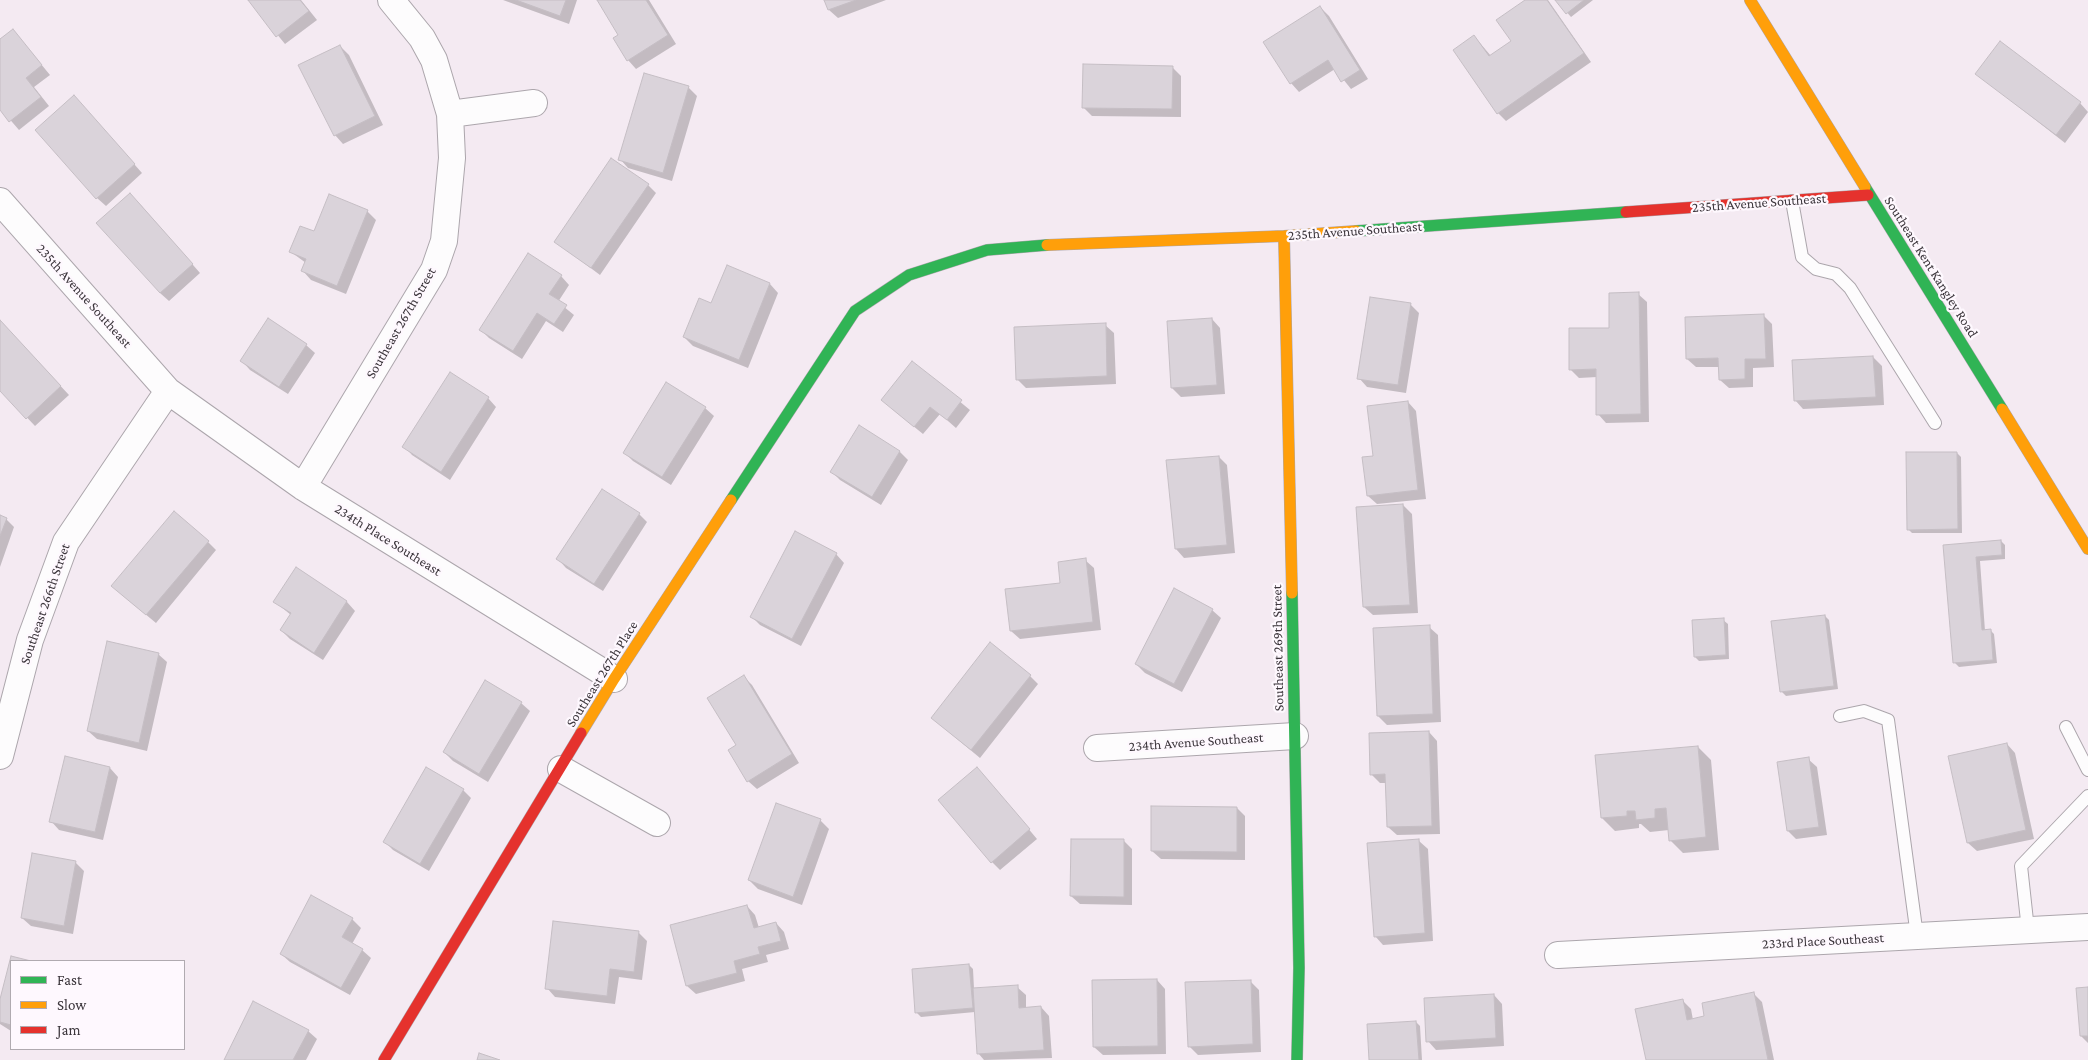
<!DOCTYPE html>
<html>
<head>
<meta charset="utf-8">
<style>
  body { margin:0 }
  #map { position:relative; width:2088px; height:1060px; overflow:hidden; background:#f4eaf2; font-family:"Crimson Pro",serif }
  canvas { display:block }
  .legend { position:absolute; left:10px; top:960px; width:175px; height:90px; box-sizing:border-box; background:#fef8fe; border:1px solid #b0aab0; margin:0; padding:6px 9px; list-style:none; font-size:15px; color:#3b353b }
  .legend li { display:flex; align-items:center; gap:10px; height:25px }
  .legend b { width:25px; border:1px solid #b0aab0 }
</style>
</head>
<body>
<div id="map">
<canvas width="2088" height="1060"></canvas>
<ul class="legend">
<li><b style="height:6px;background:#30b455"></b>Fast</li>
<li><b style="height:6px;background:#ff9f0a"></b>Slow</li>
<li><b style="height:6px;background:#e5322d"></b>Jam</li>
</ul>
</div>
<script>
const ctx = document.querySelector('canvas').getContext('2d');
ctx.lineJoin = 'round';
function paint(path, color) { ctx.fillStyle = color; ctx.fill(path, 'evenodd'); }
const shape = rows => new Path2D(rows.map(r => 'M' + r).join(''));
function trace(path, color, width, dash) { ctx.strokeStyle = color; ctx.lineWidth = width; ctx.lineCap = dash ? 'butt' : 'round'; ctx.setLineDash(dash || []); ctx.stroke(path); }
function label(font, color, halo, rows, align = 'center') {
  ctx.font = font + ' "Crimson Pro",serif'; ctx.lineWidth = 4.5; ctx.setLineDash([]); ctx.textBaseline = 'middle'; ctx.strokeStyle = halo; ctx.fillStyle = color; for (const [text, x, y, turn = 0] of rows) {
    ctx.save(); ctx.translate(x, y); ctx.rotate((+turn || 0) * Math.PI / 180); ctx.textAlign = isNaN(turn) ? turn : align; if (halo) ctx.strokeText(text, 0, 0); ctx.fillText(text, 0, 0); ctx.restore();
  }
}
const shadow = shape([
  [249,0,301,0,317,20,285,44],
  [503,0,577,0,569,24],
  [598,0,649,0,676,44,636,69,628,60,620,35],
  [826,0,886,0,838,18,829,10],
  [1527,0,1548,0,1591,62,1506,121,1498,113,1474,36,1491,56,1512,41],
  [1556,0,1593,0,1571,17],
  [1320,7,1329,16,1368,79,1351,89,1335,69,1299,92,1291,83],
  [13,30,50,75,34,87,49,106,19,130,0,108,0,40],
  [340,46,349,55,383,125,343,144,335,135],
  [1173,68,1181,76,1181,117,1092,116,1083,107],
  [1977,74,2080,103,2088,112,2065,143],
  [688,87,697,96,672,181,628,168,620,159],
  [82,105,142,173,106,206,97,198],
  [648,185,656,193,600,275,556,242],
  [139,203,200,273,169,301,160,293],
  [367,211,376,220,346,294,311,280,303,271,306,263,291,252,314,233],
  [728,267,770,284,778,293,748,368,693,346,684,337,712,305],
  [561,276,569,285,558,302,574,315,563,332,546,321,522,359,489,338,480,329],
  [1638,294,1647,302,1649,422,1606,423,1598,414,1597,377,1579,378,1570,369,1611,329],
  [1410,304,1419,313,1406,393,1367,387,1359,378],
  [1763,315,1772,324,1774,367,1753,368,1753,387,1729,388,1720,380,1720,367,1696,367,1687,359],
  [1212,319,1220,328,1225,394,1181,397,1172,388],
  [0,321,69,395,35,426,0,389],
  [1105,325,1114,333,1116,384,1026,388,1017,379],
  [306,345,315,353,288,394,250,370,242,361],
  [1873,357,1882,366,1884,405,1803,409,1795,400],
  [913,363,970,410,956,428,940,414,923,434,891,408],
  [488,398,496,407,450,480,412,455,404,446],
  [1408,402,1416,411,1426,499,1377,504,1368,496,1374,457],
  [705,408,714,416,671,485,633,461,624,452],
  [859,427,900,452,908,460,881,505,840,480,832,472],
  [1957,453,1961,457,1962,533,1912,533,1908,529],
  [1219,457,1227,465,1235,553,1184,558,1176,549],
  [1403,505,1412,514,1418,613,1373,615,1364,607],
  [639,514,647,522,603,591,566,568,558,559],
  [0,517,6,519,14,527,0,567],
  [2001,541,2005,545,2005,559,1980,561,1985,631,1990,630,1994,634,1997,663,1959,667,1955,663,1944,546],
  [208,542,216,550,156,623,121,594],
  [836,554,844,563,801,646,760,625,752,617],
  [1085,560,1094,568,1101,630,1020,639,1011,631],
  [296,569,347,602,355,611,323,660,290,639,281,630,291,615,275,602],
  [1212,610,1221,618,1182,692,1145,673,1136,664],
  [1825,616,1829,620,1838,689,1786,696,1782,692],
  [1723,620,1728,624,1729,659,1699,661,1695,657],
  [1429,627,1438,635,1441,722,1387,725,1378,716],
  [158,654,167,662,147,751,97,739,88,731],
  [1030,676,1038,684,980,758,932,718],
  [744,677,752,685,799,763,757,789,748,781],
  [521,703,530,711,488,782,453,761,444,752],
  [1429,732,1437,741,1440,834,1397,835,1388,827,1387,783,1380,783,1371,774],
  [2007,744,2015,753,2034,839,1977,851,1968,843,1950,757],
  [1698,747,1711,760,1719,850,1683,853,1670,840,1669,830,1650,832,1641,824,1639,824,1639,828,1615,831,1602,818,1597,756],
  [1808,759,1817,767,1827,835,1796,839,1788,831],
  [110,768,118,777,103,840,59,830,51,821],
  [985,777,1037,839,1000,870,992,862],
  [463,790,471,798,429,871,393,850,385,842],
  [1237,808,1245,816,1245,860,1161,859,1152,851],
  [820,820,829,829,802,905,758,889,749,880],
  [1124,841,1132,849,1132,905,1080,904,1071,896],
  [1419,841,1428,849,1433,941,1383,945,1375,936],
  [75,862,84,871,73,934,31,926,22,918],
  [747,906,755,915,759,928,776,923,784,932,789,949,766,955,768,962,742,969,745,981,696,994,687,986,671,926],
  [352,919,361,928,352,944,362,950,371,958,350,995,290,962,281,954],
  [638,932,647,941,642,980,619,977,615,1004,555,997,547,988],
  [12,958,26,961,11,961,11,1031,0,1024,0,1004],
  [969,965,973,969,974,989,1017,987,1026,995,1026,1008,1041,1007,1049,1016,1052,1058,984,1060,978,1053,975,1012,921,1017,917,1013,913,970],
  [1157,980,1165,989,1166,1054,1103,1055,1094,1047],
  [1250,981,1259,990,1261,1052,1198,1055,1189,1046],
  [2088,988,2088,1043,2081,1036],
  [1753,993,1762,1002,1774,1060,1647,1060,1682,1000,1691,1009,1693,1020,1705,1017],
  [1494,995,1502,1004,1504,1046,1436,1050,1428,1041],
  [1416,1022,1420,1026,1422,1060,1370,1060],
  [308,1031,317,1039,306,1060,225,1060]
]);
const building = shape([
  [248,0,300,0,309,11,276,37,248,0],
  [516,0,566,0,560,16,516,0],
  [597,0,646,0,668,35,627,61,613,38,618,35,597,0],
  [824,0,856,0,828,10,824,0],
  [1525,0,1547,0,1584,53,1497,114,1453,50,1474,35,1489,56,1511,41,1496,20,1525,0],
  [1555,0,1584,0,1566,14,1555,0],
  [1320,6,1360,70,1341,82,1328,60,1290,84,1263,42,1320,6],
  [13,29,42,65,26,78,41,97,9,122,0,110,0,39,13,29],
  [2000,41,2081,102,2056,135,1975,74,2000,41],
  [340,45,375,116,334,136,298,65,340,45],
  [1083,64,1173,66,1172,109,1082,108,1083,64],
  [644,73,689,86,663,173,618,160,644,73],
  [74,95,135,164,96,199,35,130,74,95],
  [611,158,649,184,591,268,554,242,611,158],
  [130,193,193,264,160,293,96,223,130,193],
  [329,194,368,210,337,286,301,271,306,259,289,252,300,226,314,231,329,194],
  [528,253,562,275,549,294,567,305,554,324,537,313,513,351,479,330,528,253],
  [727,265,770,283,739,360,683,337,699,298,711,303,727,265],
  [1639,292,1641,414,1596,415,1596,369,1569,370,1569,328,1609,328,1609,293,1639,292],
  [1370,297,1411,303,1398,385,1357,379,1370,297],
  [1764,314,1766,359,1745,359,1745,379,1719,380,1718,358,1686,359,1685,317,1764,314],
  [268,318,307,344,279,387,240,361,268,318],
  [1212,318,1217,385,1171,388,1167,321,1212,318],
  [0,320,61,386,26,419,0,391,0,320],
  [1106,323,1107,376,1016,380,1014,327,1106,323],
  [1873,356,1876,397,1794,401,1792,360,1873,356],
  [912,361,962,400,947,420,930,407,914,427,881,400,912,361],
  [450,372,489,397,441,472,402,447,450,372],
  [666,382,706,407,662,477,623,453,666,382],
  [1408,401,1418,490,1367,496,1362,457,1373,456,1367,406,1408,401],
  [859,425,900,451,872,497,830,472,859,425],
  [1906,452,1957,452,1958,529,1907,530,1906,452],
  [1219,456,1227,545,1175,549,1166,460,1219,456],
  [602,489,640,513,594,584,556,559,602,489],
  [1403,504,1410,605,1363,607,1356,507,1403,504],
  [174,511,209,541,146,615,111,586,174,511],
  [0,515,7,518,0,536,0,515],
  [795,531,837,553,792,639,750,617,795,531],
  [2001,540,2002,555,1976,557,1982,630,1991,629,1993,660,1953,663,1943,545,2001,540],
  [1086,558,1093,622,1010,631,1005,589,1060,583,1058,562,1086,558],
  [296,567,347,601,314,653,280,630,291,613,273,602,296,567],
  [1174,588,1213,609,1174,684,1135,664,1174,588],
  [1825,615,1834,686,1780,692,1771,621,1825,615],
  [1724,618,1726,655,1694,657,1692,620,1724,618],
  [1430,625,1433,714,1377,716,1373,628,1430,625],
  [107,641,159,653,139,743,87,731,107,641],
  [990,642,1031,675,971,750,931,718,990,642],
  [744,675,792,754,747,782,728,750,736,745,707,698,744,675],
  [485,680,522,702,479,774,443,752,485,680],
  [1429,731,1432,826,1387,827,1385,774,1370,775,1369,733,1429,731],
  [2007,743,2026,830,1967,843,1948,756,2007,743],
  [1698,746,1706,837,1669,841,1666,808,1655,809,1655,818,1636,820,1635,811,1627,811,1627,816,1601,818,1595,755,1698,746],
  [65,756,110,767,95,832,49,822,65,756],
  [1809,757,1819,827,1787,831,1777,762,1809,757],
  [426,767,464,789,420,864,383,842,426,767],
  [977,767,1030,829,991,863,938,800,977,767],
  [776,803,821,819,793,897,748,880,776,803],
  [1151,806,1237,807,1237,852,1151,851,1151,806],
  [1071,839,1124,839,1124,897,1070,896,1071,839],
  [1419,839,1425,933,1374,937,1367,843,1419,839],
  [32,853,76,861,64,926,21,918,32,853],
  [311,895,353,918,342,937,363,949,341,988,280,954,311,895],
  [747,905,754,928,776,922,781,941,758,947,760,954,734,961,737,973,686,986,670,925,747,905],
  [553,921,639,931,634,972,610,969,607,996,545,989,553,921],
  [11,956,31,961,11,961,11,1025,0,1022,0,999,11,956],
  [969,964,973,1008,915,1013,912,969,969,964],
  [1157,979,1158,1046,1093,1047,1092,980,1157,979],
  [1251,980,1253,1044,1188,1047,1185,982,1251,980],
  [1018,985,1019,1008,1041,1006,1044,1050,977,1054,973,988,1018,985],
  [2088,987,2088,1036,2080,1036,2076,988,2088,987],
  [1754,992,1768,1060,1646,1060,1635,1009,1683,999,1687,1020,1704,1016,1702,1003,1754,992],
  [1494,994,1496,1038,1426,1042,1424,998,1494,994],
  [253,1001,309,1030,293,1060,224,1060,253,1001],
  [1416,1021,1419,1060,1369,1060,1367,1024,1416,1021],
  [479,1053,500,1060,477,1060,479,1053]
]);
const lane = shape([
  [1792,201,1802,257,1816,269,1836,274,1850,288,1935,423],
  [1840,716,1864,711,1888,720,1917,936],
  [2066,727,2088,770],
  [2028,930,2021,866,2088,796]
]);
const street = shape([
  [450,114,534,103],
  [0,201,168,391,303,487,614,679],
  [303,487,434,270,444,241,452,158,450,114,434,60,422,38,391,0],
  [1097,748,1295,736],
  [0,756,30,640,66,542,168,391],
  [561,769,657,823],
  [1558,955,2088,927]
]);
const fast = shape([
  [1865,187,2002,409],
  [1356,231,1626,212],
  [731,500,855,311,909,275,987,250,1047,245],
  [1292,593,1299,968,1297,1060]
]);
const slow = shape([
  [1750,0,1865,187],
  [1284,236,1292,593],
  [1047,245,1284,236,1356,231],
  [2002,409,2088,549],
  [581,733,614,679,731,500]
]);
const jam = shape([
  [1626,212,1868,195],
  [384,1060,581,733]
]);
const streetNames = [
  ["235th Avenue Southeast",1759,203,-4],
  ["235th Avenue Southeast",1355,231,-4],
  ["Southeast Kent Kangley Road",1931,267,58],
  ["235th Avenue Southeast",84,296,48],
  ["Southeast 267th Street",401,323,-60],
  ["234th Place Southeast",388,540,32],
  ["Southeast 266th Street",45,604,-71],
  ["Southeast 269th Street",1278,648,-91],
  ["Southeast 267th Place",602,674,-58],
  ["234th Avenue Southeast",1196,742,-4],
  ["233rd Place Southeast",1823,941,-3]
];
paint(shadow, '#0003');
paint(building, '#dad3da');
trace(building, '#c5bec4', 1);
trace(lane, '#aca6ac', 14);
trace(street, '#aca6ac', 28);
trace(fast, '#aca6ac', 12);
trace(slow, '#aca6ac', 12);
trace(jam, '#aca6ac', 12);
trace(lane, '#fdfcfd', 12);
trace(street, '#fdfcfd', 26);
trace(fast, '#30b455', 11);
trace(slow, '#ff9f0a', 11);
trace(jam, '#e5322d', 11);
label('14px', '#3b353b', '#fef8fe', streetNames);
</script>
</body>
</html>
